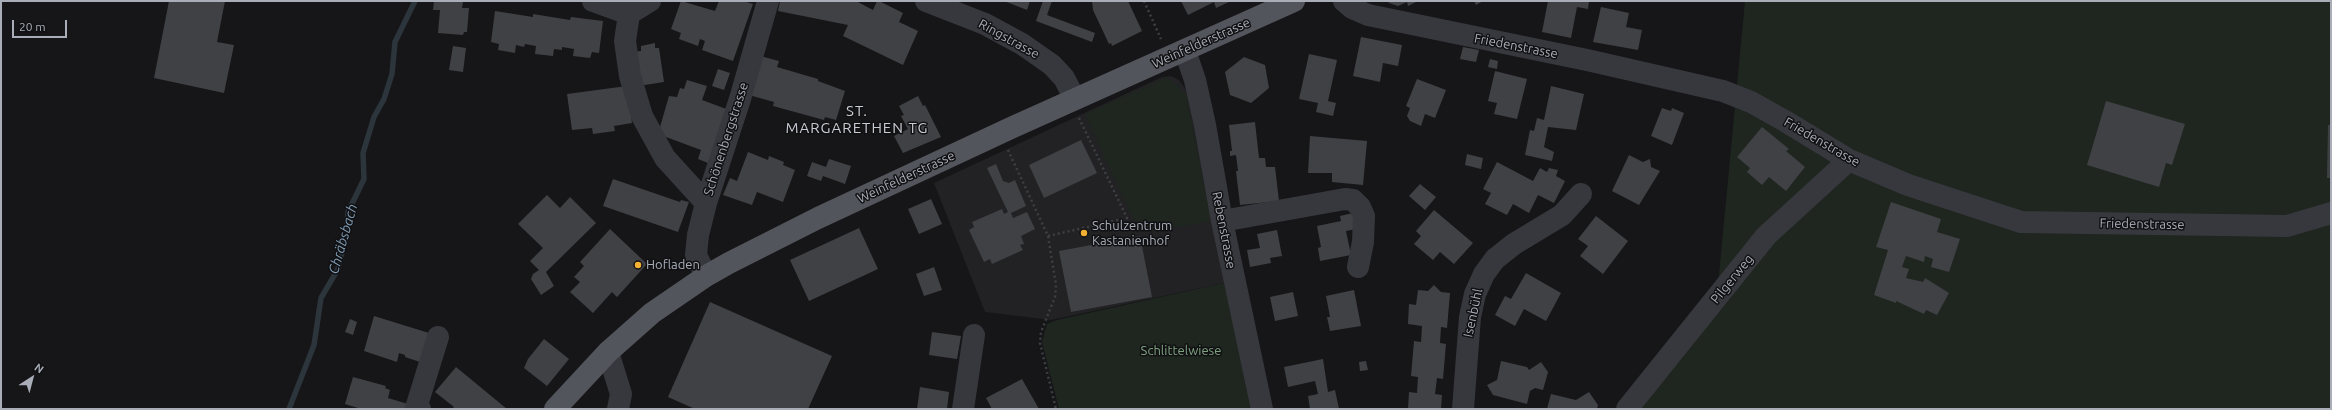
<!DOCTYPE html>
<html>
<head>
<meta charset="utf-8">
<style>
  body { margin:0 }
  #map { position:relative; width:2332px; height:410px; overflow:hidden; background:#161618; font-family:Ubuntu,sans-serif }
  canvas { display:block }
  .frame { position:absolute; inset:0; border:2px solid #a8adb8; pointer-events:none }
  .north { position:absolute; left:12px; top:358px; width:40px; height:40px; -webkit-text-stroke:3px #111113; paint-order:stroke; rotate:36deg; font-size:11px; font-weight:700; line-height:16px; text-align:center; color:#a8adb8 }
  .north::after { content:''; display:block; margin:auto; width:14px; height:18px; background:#a8adb8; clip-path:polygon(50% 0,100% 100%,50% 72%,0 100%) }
  .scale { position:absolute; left:12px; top:20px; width:55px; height:18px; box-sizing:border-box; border:2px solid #a8adb8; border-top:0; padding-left:5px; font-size:12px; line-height:14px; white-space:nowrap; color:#a8adb8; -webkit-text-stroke:3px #111113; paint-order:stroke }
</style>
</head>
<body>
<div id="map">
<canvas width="2332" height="410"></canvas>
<div class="frame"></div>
<div class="north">N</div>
<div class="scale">20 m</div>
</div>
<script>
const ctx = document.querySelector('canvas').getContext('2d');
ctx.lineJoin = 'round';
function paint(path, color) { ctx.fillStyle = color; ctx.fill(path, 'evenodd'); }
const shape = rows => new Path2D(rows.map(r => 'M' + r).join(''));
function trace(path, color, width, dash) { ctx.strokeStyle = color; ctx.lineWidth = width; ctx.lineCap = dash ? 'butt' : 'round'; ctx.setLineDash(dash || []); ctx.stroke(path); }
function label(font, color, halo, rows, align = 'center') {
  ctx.font = font + ' Ubuntu,sans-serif'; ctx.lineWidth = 3; ctx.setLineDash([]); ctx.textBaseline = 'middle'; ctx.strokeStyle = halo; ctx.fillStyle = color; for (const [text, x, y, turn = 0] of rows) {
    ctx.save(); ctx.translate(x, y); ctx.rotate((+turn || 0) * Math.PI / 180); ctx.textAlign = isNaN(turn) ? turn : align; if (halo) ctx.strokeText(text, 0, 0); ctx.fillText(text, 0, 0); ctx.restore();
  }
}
const built = shape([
  [1171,76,1179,80,1189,94,1224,283,1051,320,985,312,934,183,1162,77]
]);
const green = shape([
  [1745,1,2331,1,2331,409,1618,409,1717,296],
  [1168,77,1186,94,1211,221,1149,232,1143,220,1137,222,1132,217,1085,114],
  [1224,283,1254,409,1059,409,1042,342,1047,324,1057,320]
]);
const stream = shape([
  [289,409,314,345,321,298,338,269,346,236,348,212,364,179,363,153,374,117,384,99,392,74,395,42,415,1]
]);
const building = shape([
  [169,1,225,1,217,42,234,45,224,93,154,78],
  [434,1,463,2,462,8,469,8,467,32,464,32,463,35,438,33,440,10,433,10],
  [681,1,715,11,719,1,743,1,753,4,733,61,702,50,705,41,700,39,698,46,679,39,681,33,671,29],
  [780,1,856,1,873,10,877,1,879,1,903,13,899,22,918,31,903,65,843,36,848,25,778,11],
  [1004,1,1030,1,1027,10],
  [1043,1,1052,1,1047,15,1095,33,1092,42,1036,21],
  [1092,1,1128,1,1142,31,1112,46,1111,43,1109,44,1093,10],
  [1181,1,1231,1,1216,8,1214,2,1188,15],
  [1388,1,1418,1,1408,6,1407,2,1398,6,1389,3],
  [1474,1,1483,1,1476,5],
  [1548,1,1589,1,1588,9,1577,7,1571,38,1542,32],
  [1601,7,1629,13,1626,27,1642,30,1638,50,1593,42],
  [495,11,533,17,533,14,570,20,571,17,603,21,599,53,592,52,590,58,573,56,574,49,562,47,562,50,554,49,553,56,535,54,536,46,525,44,524,47,516,45,515,53,498,50,499,44,491,42],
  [1361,37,1402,45,1398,66,1383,63,1380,82,1353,76],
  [655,43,655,48,659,48,664,82,638,86,633,52,641,51,641,46],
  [453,46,466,48,463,72,449,70],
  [1463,47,1479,50,1476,62,1460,59],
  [1309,54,1337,60,1328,101,1336,103,1333,116,1316,112,1318,103,1299,99],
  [760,56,779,61,777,67,818,79,818,81,845,91,836,120,825,117,824,120,773,106,774,102,749,95],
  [1244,57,1265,65,1269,88,1251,103,1230,95,1225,72],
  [1490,59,1498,61,1497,69,1488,67],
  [718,69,730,73,724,90,712,86],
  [1495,71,1527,79,1517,119,1494,114,1497,103,1488,101],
  [1417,79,1446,90,1435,118,1425,114,1421,126,1410,121,1407,116,1410,108,1406,106],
  [687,80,707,86,702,100,729,110,708,163,698,159,701,150,658,134,669,96,677,97,680,88,684,89],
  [627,86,632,123,614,126,615,131,593,134,592,128,572,130,567,94],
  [1551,86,1584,94,1576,130,1548,127,1544,147,1554,152,1552,161,1525,155,1530,130,1534,131,1537,118,1544,120],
  [918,96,923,106,925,105,941,137,903,153,894,136,908,129,901,116,904,115,899,106],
  [2106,101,2185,124,2172,165,2166,163,2159,187,2087,165],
  [1662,108,1671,111,1672,108,1684,113,1672,145,1651,136],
  [1255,122,1259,158,1265,158,1266,167,1275,167,1279,201,1240,205,1236,171,1238,171,1236,155,1230,156,1230,151,1232,151,1229,125],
  [2328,125,2331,125,2331,178,2327,178],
  [1762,127,1789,149,1786,151,1805,167,1786,191,1769,177,1762,185,1747,172,1750,168,1737,157],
  [1310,136,1367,141,1363,185,1332,182,1332,173,1308,173],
  [1081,140,1097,173,1044,198,1029,165],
  [748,152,768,160,769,156,784,162,783,165,795,170,783,202,757,192,752,205,723,195,730,178,737,181],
  [1467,154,1483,158,1481,169,1465,165],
  [1629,155,1643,162,1650,159,1651,167,1660,171,1639,205,1612,191],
  [829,159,851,166,845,184,823,176,821,181,807,176,812,162,826,167],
  [1497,162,1533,181,1540,168,1547,172,1549,168,1558,170,1556,176,1565,181,1554,203,1538,195,1529,213,1513,204,1507,215,1485,204,1491,193,1483,189],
  [996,164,1003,181,1009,183,1015,180,1026,206,1011,213,1013,218,1027,212,1035,229,1021,236,1024,244,1020,245,1023,250,992,264,990,259,984,262,969,230,974,227,972,222,1002,209,1004,214,1008,212,987,168],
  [613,179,680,202,681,200,689,202,678,232,603,206],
  [1420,184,1436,197,1425,210,1409,196],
  [547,195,560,208,570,197,596,223,546,272,554,286,541,295,531,279,533,274,539,270,530,261,543,248,518,224],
  [931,199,942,224,919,234,908,209],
  [1891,202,1941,219,1937,232,1960,239,1949,272,1931,267,1933,259,1925,256,1924,262,1906,256,1902,267,1909,269,1906,278,1923,282,1925,278,1949,293,1937,315,1926,310,1924,314,1896,301,1896,303,1874,295,1888,250,1876,247],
  [1434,210,1473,243,1454,264,1440,252,1433,260,1414,244,1421,236,1416,231],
  [1353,213,1356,229,1346,231,1351,255,1320,261,1318,248,1321,247,1317,226,1341,221,1340,216],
  [1596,216,1628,241,1603,274,1580,256,1588,246,1578,239],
  [859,228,878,269,809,301,790,260],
  [610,229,647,264,617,297,612,292,593,313,570,292,580,282,574,277,584,266,580,262],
  [1277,230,1282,256,1270,258,1271,263,1250,267,1247,250,1260,248,1257,234],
  [1140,236,1152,297,1071,312,1059,251],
  [934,267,942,290,924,296,916,274],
  [1526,273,1561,293,1546,321,1524,309,1515,326,1495,315,1505,296,1511,299],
  [1434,285,1441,292,1450,293,1447,328,1441,327,1440,343,1446,344,1443,379,1437,378,1435,394,1442,395,1441,409,1408,409,1409,392,1417,393,1418,377,1411,376,1414,341,1421,342,1422,326,1408,324,1409,304,1416,305,1418,290,1428,291],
  [1354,290,1361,326,1330,331,1327,317,1330,317,1326,296],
  [1293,292,1298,316,1275,321,1270,297],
  [710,302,832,356,808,409,695,409,668,397],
  [374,316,429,333,420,362,405,357,405,355,399,353,397,362,364,351],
  [350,319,357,322,353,335,345,332],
  [932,332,961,336,957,359,929,355],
  [544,339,569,359,547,386,524,368,528,359],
  [1323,359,1328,392,1335,390,1339,409,1310,409,1308,396,1318,394,1315,381,1288,387,1284,367],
  [1366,361,1368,370,1360,371,1359,362],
  [1501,361,1527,367,1529,370,1541,362,1548,372,1543,390,1535,388,1530,391,1527,404,1493,395,1487,385,1497,380],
  [456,367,507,409,452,409,454,407,435,392],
  [353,377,386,386,385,388,390,390,388,398,408,404,406,409,361,409,345,404],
  [1022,379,1039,409,992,409,986,398],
  [920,387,949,392,947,409,917,409],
  [1589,392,1598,405,1597,409,1547,409,1551,394,1576,400]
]);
const path = shape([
  [1144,1,1161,39],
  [1008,150,1048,236,1056,285,1055,297,1041,332,1040,343,1056,409],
  [1048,236,1127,218,1079,118]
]);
const minor = shape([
  [593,1,629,14],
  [926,1,985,24,1022,44,1052,65,1064,78,1075,99],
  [1344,1,1352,8,1368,15,1587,60,1723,91,1751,102,1785,121,1849,160,1908,185,2021,222,2287,226,2331,213],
  [629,14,625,41,630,76,642,116,665,158,706,203],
  [629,14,650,1],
  [1185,51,1195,80,1205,125,1222,221,1262,409],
  [1222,221,1345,199,1353,200,1360,207,1364,216,1363,242,1358,267],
  [706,276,696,255,698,235,706,203,740,99,768,1],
  [608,352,621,394,618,409],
  [420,409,416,408,438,337],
  [963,409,974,335],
  [1463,409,1470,317,1475,294,1484,274,1495,259,1514,244,1562,215,1581,194],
  [1627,409,1766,236,1849,160]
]);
const major = shape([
  [555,409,608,352,652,313,706,276,729,263,818,218,1013,127,1294,1]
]);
const markers = [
  [1084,233,4,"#f2b134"],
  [638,265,4,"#f2b134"]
];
const streetNames = [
  ["Ringstrasse",1009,39,29],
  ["Weinfelderstrasse",1201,43,-24],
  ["Friedenstrasse",1516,46,11],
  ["Schönenbergstrasse",726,139,-72],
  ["Friedenstrasse",1822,142,30],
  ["Weinfelderstrasse",906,177,-25],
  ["Friedenstrasse",2142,224,1],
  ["Rebenstrasse",1224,230,79],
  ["Pilgerweg",1732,279,-51],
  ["Isenbühl",1473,313,-78]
];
const poiNames = [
  ["Schulzentrum",1092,226],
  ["Kastanienhof",1092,241],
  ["Hofladen",646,265]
];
const parkNames = [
  ["Schlittelwiese",1181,351]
];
const waterNames = [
  ["Chräbsbach",343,239,-74]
];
const quarterNames = [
  ["ST.",857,111],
  ["MARGARETHEN TG",857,128]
];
paint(built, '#222225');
paint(green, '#1e261f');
trace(stream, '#2c353c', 5.5);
paint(building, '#404145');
trace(path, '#3d3f44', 2.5, [2, 3]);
trace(minor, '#37383d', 22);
trace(major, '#53555c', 22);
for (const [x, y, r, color] of markers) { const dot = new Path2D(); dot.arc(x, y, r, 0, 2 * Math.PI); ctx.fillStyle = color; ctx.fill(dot); trace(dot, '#111113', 1.5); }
label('13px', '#a8adb8', '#111113', streetNames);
label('13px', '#a8adb8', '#111113', poiNames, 'left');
label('13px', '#7fa381', '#111113', parkNames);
label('italic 14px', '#7f9bb3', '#111113', waterNames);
ctx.letterSpacing = '1px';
label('15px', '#c9ccd4', '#111113', quarterNames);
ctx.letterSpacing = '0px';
</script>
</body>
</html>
